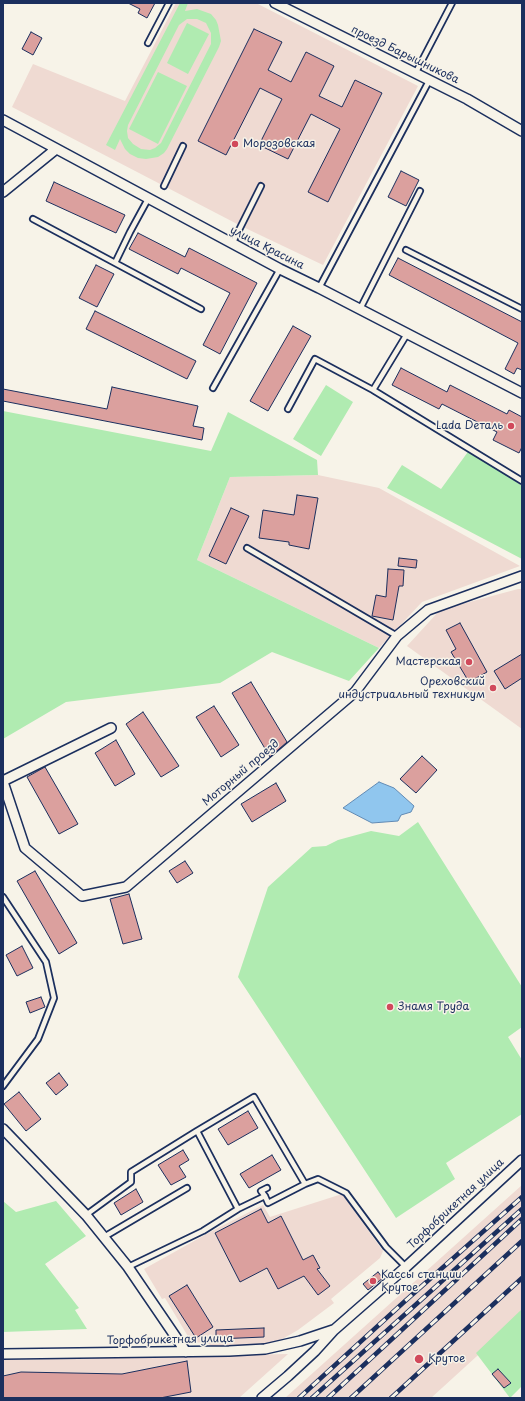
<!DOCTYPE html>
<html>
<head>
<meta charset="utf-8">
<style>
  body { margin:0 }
  #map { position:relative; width:525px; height:1401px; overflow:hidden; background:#f7f3e8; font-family:"Playpen Sans",sans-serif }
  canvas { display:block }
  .frame { position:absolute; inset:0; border:4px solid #1b2f5e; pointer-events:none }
</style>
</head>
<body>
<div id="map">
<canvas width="525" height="1401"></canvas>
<div class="frame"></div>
</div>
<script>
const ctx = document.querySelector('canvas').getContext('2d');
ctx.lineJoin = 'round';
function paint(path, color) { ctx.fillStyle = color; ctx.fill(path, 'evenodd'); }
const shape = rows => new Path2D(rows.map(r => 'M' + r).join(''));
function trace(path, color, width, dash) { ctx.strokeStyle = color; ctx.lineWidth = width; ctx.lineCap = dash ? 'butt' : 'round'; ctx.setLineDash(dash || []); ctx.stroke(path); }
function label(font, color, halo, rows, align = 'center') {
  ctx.font = font + ' "Playpen Sans",sans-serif'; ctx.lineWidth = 3; ctx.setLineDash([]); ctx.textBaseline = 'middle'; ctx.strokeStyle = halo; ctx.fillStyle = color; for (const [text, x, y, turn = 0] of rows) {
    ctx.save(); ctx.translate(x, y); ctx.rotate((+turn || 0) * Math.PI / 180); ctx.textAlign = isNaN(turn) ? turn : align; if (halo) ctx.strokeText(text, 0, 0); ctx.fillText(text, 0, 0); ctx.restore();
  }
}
const built = shape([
  [176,3,256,3,418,86,323,265,241,226,12,107,33,64,125,101],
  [318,475,379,488,520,566,422,602,379,648,197,560,230,477],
  [518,589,522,589,522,729,407,646,440,610],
  [522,1185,522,1315,431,1398,285,1398],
  [342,1194,383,1251,380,1258,331,1299,334,1303,298,1330,284,1338,273,1343,213,1347,206,1342,192,1343,165,1298,162,1299,144,1269,212,1231,263,1205,270,1217],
  [288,1354,239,1398,3,1398,3,1360]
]);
const green = shape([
  [180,3,188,3,185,11,197,9,211,14,216,20,218,25,221,41,219,47,167,149,164,153,158,157,146,159,138,158,130,154,125,149,120,139,115,150,106,145],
  [187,19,197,19,206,23,211,33,211,44,161,143,155,148,150,150,141,149,133,144,128,138,127,131,128,125,179,25],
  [187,23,209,34,188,74,167,63],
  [158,72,187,86,158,144,129,129],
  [326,385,353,402,321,456,293,439],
  [3,411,211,451,228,412,317,460,318,475,230,477,197,560,379,648,349,681,272,652,220,683,66,702,3,739],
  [470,449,522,486,522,559,387,488,402,465,441,489],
  [418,822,522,987,522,1027,508,1037,522,1060,522,1114,446,1163,455,1179,396,1218,238,977,268,887,312,847,326,846,338,840,371,831,399,836],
  [3,1201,16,1212,56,1201,86,1236,45,1264,79,1308,75,1310,87,1329,3,1332],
  [522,1309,522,1386,510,1398,476,1353]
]);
const water = shape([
  [379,782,394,788,414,806,411,812,401,815,398,821,372,823,343,808,379,782]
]);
const building = shape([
  [128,3,155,3,147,18,138,13,140,9,128,3],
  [254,29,282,42,268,70,291,82,306,52,334,66,319,96,342,107,355,80,382,93,328,202,308,192,340,129,311,114,288,159,259,145,282,99,260,88,226,155,198,141,254,29],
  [31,32,42,38,33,55,22,49,31,32],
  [401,171,419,180,406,206,388,197,401,171],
  [54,182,125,215,116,233,46,201,54,182],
  [138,233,185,257,189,248,257,283,220,354,203,345,230,293,181,268,178,274,129,249,138,233],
  [398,258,522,322,522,370,517,368,514,374,505,369,518,343,389,275,398,258],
  [96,265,114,274,97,307,79,298,96,265],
  [95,311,196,361,187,379,86,329,95,311],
  [293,326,311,336,268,411,250,401,293,326],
  [401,368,447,392,450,385,507,414,509,410,522,417,522,447,519,453,493,440,497,432,442,404,439,409,392,385,401,368],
  [112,387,198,406,193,426,204,428,202,440,3,401,3,389,107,409,112,387],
  [297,495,318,498,309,549,289,545,289,542,259,538,263,510,294,515,297,495],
  [231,508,249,516,226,564,209,556,231,508],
  [399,558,417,560,416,568,398,566,399,558],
  [388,569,404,570,403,586,399,586,393,620,372,616,376,595,386,597,388,569],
  [460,623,487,672,469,682,451,652,456,649,446,630,460,623],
  [522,654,522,678,505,689,494,671,522,654],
  [251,682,287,742,270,757,232,693,251,682],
  [214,706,239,745,221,757,196,717,214,706],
  [143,712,179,766,161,777,126,724,143,712],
  [116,740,135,774,115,786,95,753,116,740],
  [422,756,437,770,416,793,400,779,422,756],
  [45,767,78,824,59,834,27,777,45,767],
  [276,783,286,801,252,822,241,804,276,783],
  [185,861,193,873,177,883,169,871,185,861],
  [35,871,77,943,59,954,17,881,35,871],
  [129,894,142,939,123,944,110,899,129,894],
  [22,946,33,968,17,976,6,955,22,946],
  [41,997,45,1007,30,1013,26,1002,41,997],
  [59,1073,68,1085,56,1095,46,1083,59,1073],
  [19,1092,41,1119,26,1131,4,1104,19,1092],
  [248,1111,258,1128,228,1145,218,1129,248,1111],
  [183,1150,189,1160,179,1166,186,1177,171,1185,158,1165,183,1150],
  [272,1155,281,1170,249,1188,240,1174,272,1155],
  [136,1189,143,1202,121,1215,114,1203,136,1189],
  [261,1209,268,1223,281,1216,303,1260,313,1255,320,1268,317,1269,330,1286,318,1295,304,1276,278,1289,267,1268,240,1282,215,1233,261,1209],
  [378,1272,383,1278,368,1290,363,1284,378,1272],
  [187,1285,213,1327,196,1338,169,1296,187,1285],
  [264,1328,264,1337,216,1339,216,1330,264,1328],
  [187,1361,191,1392,160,1398,3,1398,3,1376,21,1372,122,1374,187,1361],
  [498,1369,511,1383,504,1388,492,1374,498,1369]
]);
const lane = shape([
  [148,43,169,3],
  [415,74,452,3],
  [164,186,183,146],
  [33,219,201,309],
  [232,244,261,186],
  [406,250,522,309],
  [115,263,130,232,148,199],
  [319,288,429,81],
  [360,309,420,191],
  [213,388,280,269],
  [373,390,407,334],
  [288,409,315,359,373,390,522,481],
  [247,548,397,636],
  [3,897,46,962,54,998,38,1039,3,1086],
  [305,1184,268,1203,265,1196,238,1209,197,1131,254,1097,305,1184,318,1179,346,1193,386,1247,406,1267],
  [265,1196,261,1191,267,1188],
  [86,1215,131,1182,131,1172,197,1131],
  [104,1237,187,1188],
  [128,1267,203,1231,238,1209]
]);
const street = shape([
  [275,3,467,99,522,131],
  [3,120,280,269,319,288,522,393],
  [3,192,56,149],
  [3,781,111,728],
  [3,782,25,848,82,896,126,887,355,692,397,636,428,610,522,576],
  [3,1129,86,1215,128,1267,186,1352],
  [3,1354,229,1351,265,1349,300,1341,333,1330],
  [262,1398,288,1376,315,1351,334,1330,406,1267,522,1160]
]);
const rail = shape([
  [299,1398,404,1302,522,1197],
  [312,1398,522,1209],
  [328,1398,522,1219],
  [351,1398,522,1241],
  [391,1398,522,1278]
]);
const markers = [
  [235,144,4,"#d1495b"],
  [511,426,4,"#d1495b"],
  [469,662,4,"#d1495b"],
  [493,688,4,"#d1495b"],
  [390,1007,4,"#d1495b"],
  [373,1281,4,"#d1495b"],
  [419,1359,5,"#d1495b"]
];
const streetNames = [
  ["проезд Барышникова",405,55,26],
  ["улица Красина",267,248,27],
  ["Моторный проезд",241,773,-40],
  ["Торфобрикетная улица",456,1204,-43],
  ["Торфобрикетная улица",170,1340,-1]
];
const poiNames = [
  ["Морозовская",243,144],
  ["Lada Dеталь",503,426,"right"],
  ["Мастерская",461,662,"right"],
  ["Ореховский",485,682,"right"],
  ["индустриальный техникум",485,695,"right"],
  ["Знамя Труда",398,1007],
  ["Кассы станции",381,1275],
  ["Крутое",381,1288],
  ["Крутое",428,1359]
];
paint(built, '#efdad2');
paint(green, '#b0ebb1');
paint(water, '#90c6ee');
trace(water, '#618ab4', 1);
paint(building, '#dba09e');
trace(building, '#1b2f5e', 1);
trace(lane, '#1b2f5e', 8);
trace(street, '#1b2f5e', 12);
trace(lane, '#f7f3e8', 4.5);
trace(street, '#f7f3e8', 9);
trace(rail, '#1b2f5e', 4.5);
trace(rail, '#f7f3e8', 3, [9]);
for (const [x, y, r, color] of markers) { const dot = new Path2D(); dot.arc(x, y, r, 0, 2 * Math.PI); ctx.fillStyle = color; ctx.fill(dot); trace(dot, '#f7f3e8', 1.5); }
label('11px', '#1b2f5e', '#f7f3e8', streetNames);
label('11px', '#1b2f5e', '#f7f3e8', poiNames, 'left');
</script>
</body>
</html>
